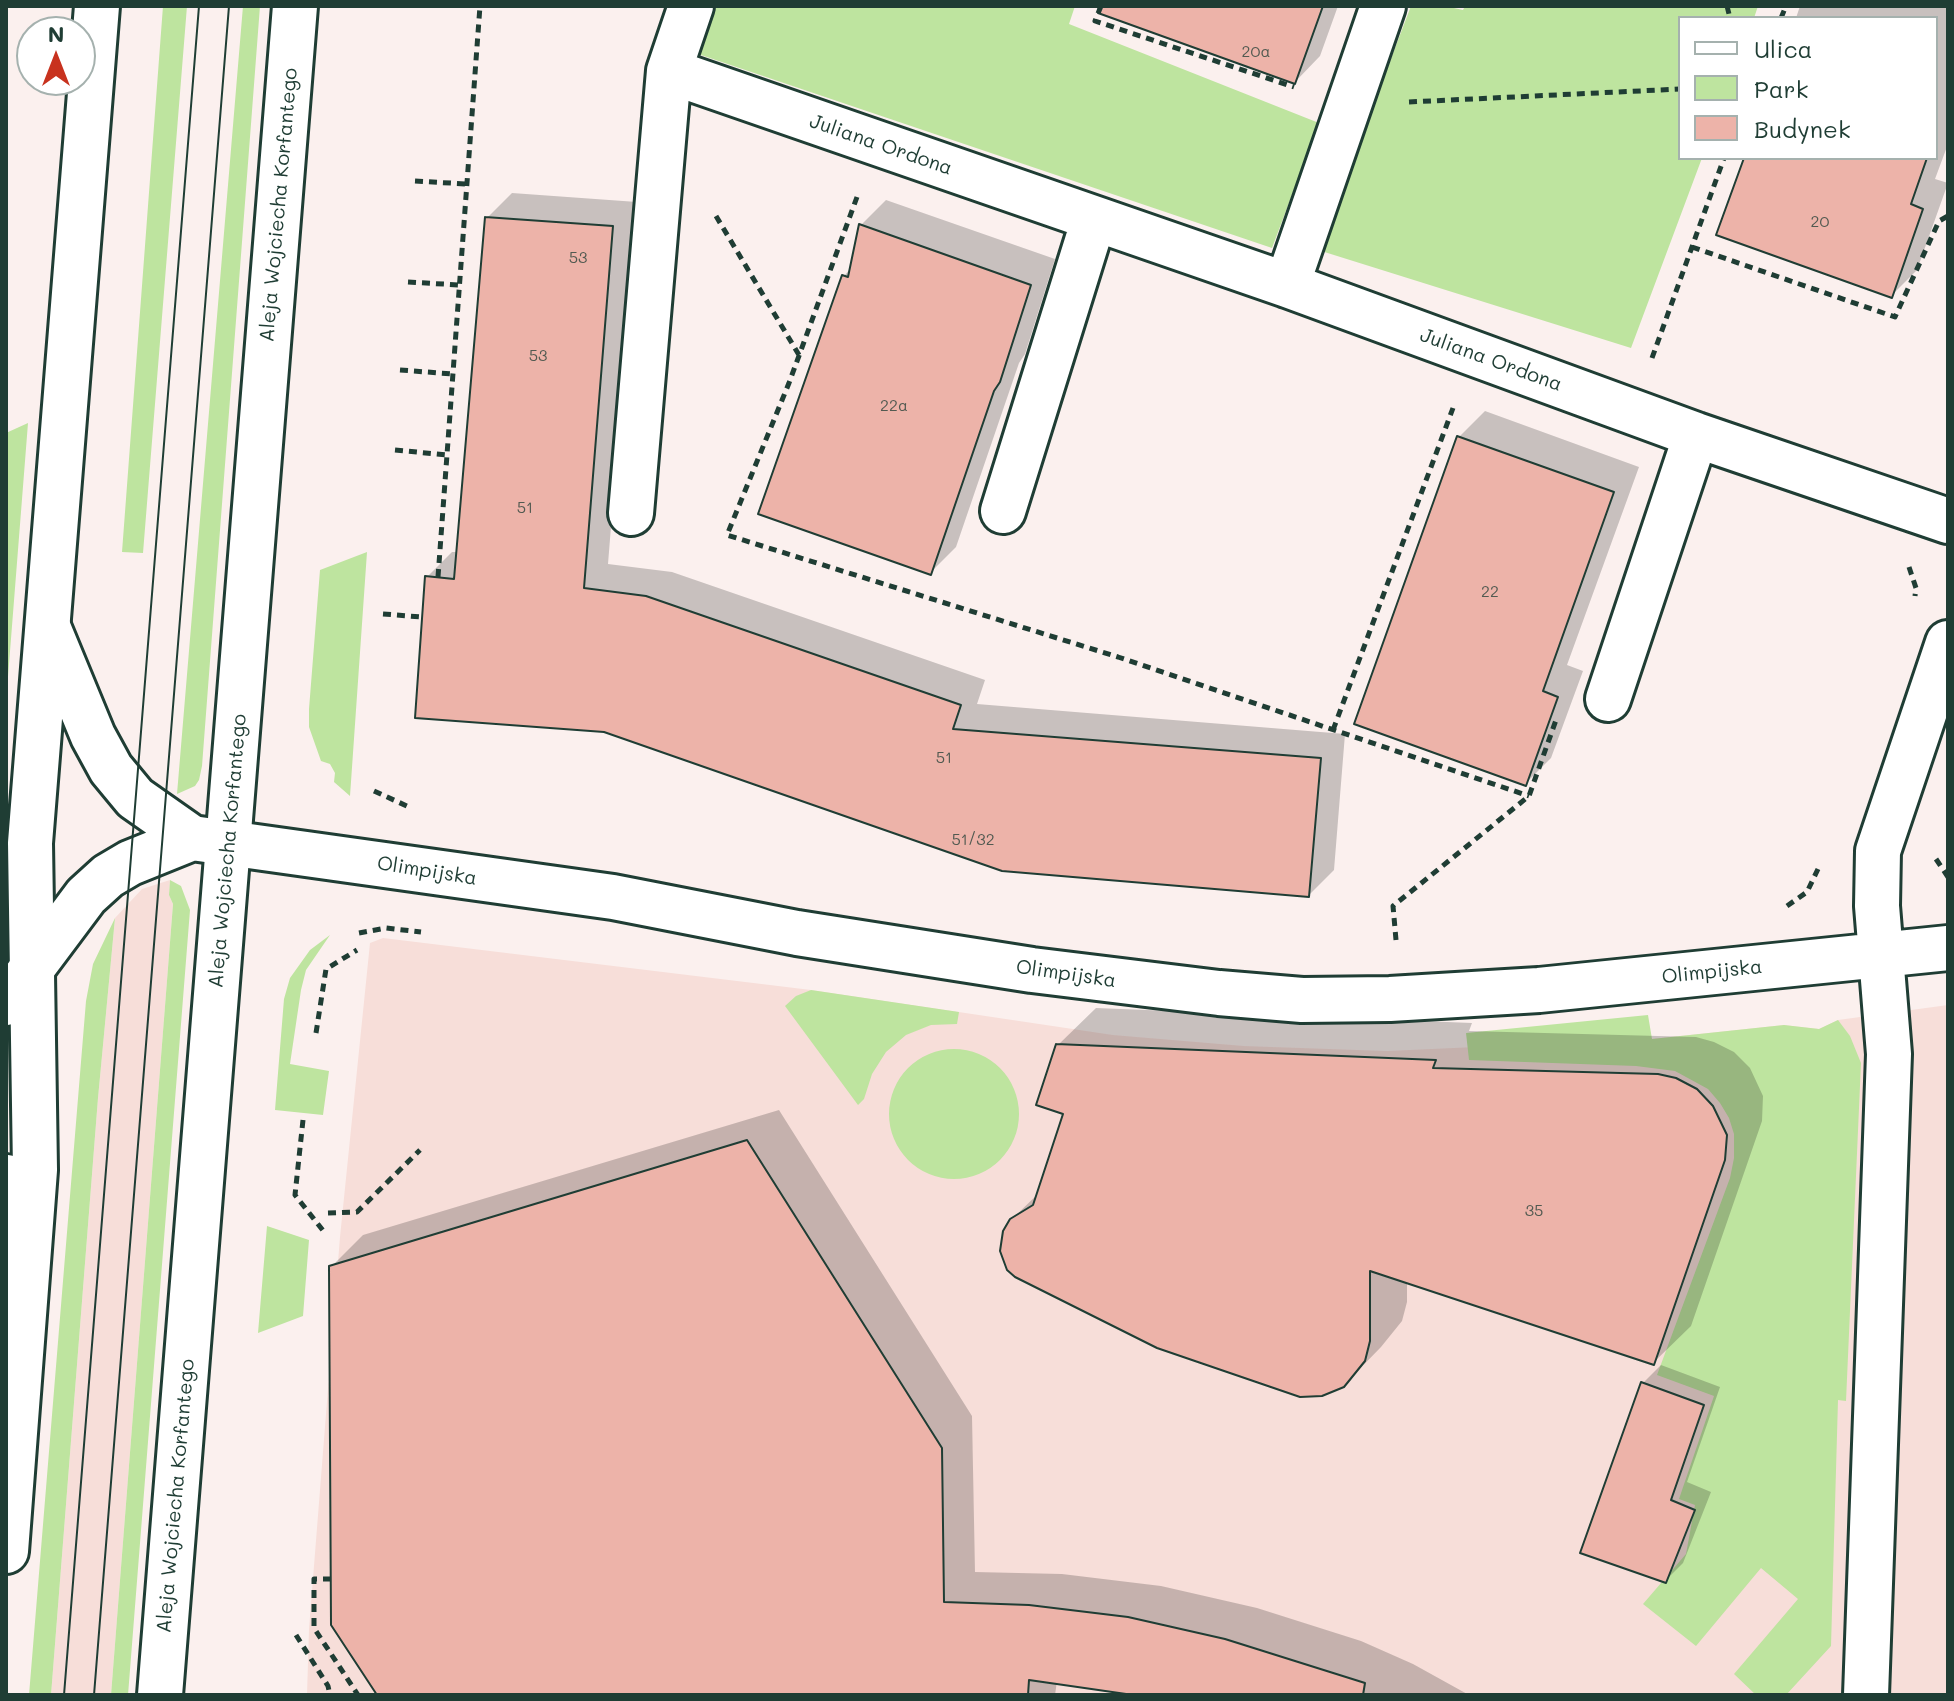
<!DOCTYPE html>
<html>
<head>
<meta charset="utf-8">
<style>
  body { margin:0 }
  #map { position:relative; width:1954px; height:1701px; overflow:hidden; background:#fbf0ee; font-family:Mali,sans-serif }
  canvas { display:block }
  .frame { position:absolute; inset:0; border:8px solid #1f3d34; pointer-events:none }
  .legend { position:absolute; left:1678px; top:16px; width:260px; height:144px; box-sizing:border-box; background:#fff; border:2px solid #a5b1ae; margin:0; padding:10px 14px; list-style:none; font-size:24px; color:#1f3d34 }
  .legend li { display:flex; align-items:center; gap:16px; height:40px }
  .legend b { width:40px; border:2px solid #a5b1ae }
  .north { position:absolute; left:16px; top:16px; width:80px; height:80px; box-sizing:border-box; background:#fff; border:2px solid #a5b1ae; border-radius:50%; rotate:0deg; font-size:22px; font-weight:700; line-height:32px; text-align:center; color:#1f3d34 }
  .north::after { content:''; display:block; margin:auto; width:28px; height:36px; background:#c8321e; clip-path:polygon(50% 0,100% 100%,50% 72%,0 100%) }
</style>
</head>
<body>
<div id="map">
<canvas width="1954" height="1701"></canvas>
<div class="frame"></div>
<ul class="legend">
<li><b style="height:10px;background:#fff"></b>Ulica</li>
<li><b style="height:22px;background:#bee49f"></b>Park</li>
<li><b style="height:22px;background:#edb3a9"></b>Budynek</li>
</ul>
<div class="north">N</div>
</div>
<script>
const ctx = document.querySelector('canvas').getContext('2d');
ctx.lineJoin = 'round';
function paint(path, color) { ctx.fillStyle = color; ctx.fill(path, 'evenodd'); }
const shape = rows => new Path2D(rows.map(r => 'M' + r).join(''));
function trace(path, color, width, dash) { ctx.strokeStyle = color; ctx.lineWidth = width; ctx.lineCap = dash ? 'butt' : 'round'; ctx.setLineDash(dash || []); ctx.stroke(path); }
function label(font, color, halo, rows, align = 'center') {
  ctx.font = font + ' Mali,sans-serif'; ctx.lineWidth = 8; ctx.setLineDash([]); ctx.textBaseline = 'middle'; ctx.strokeStyle = halo; ctx.fillStyle = color; for (const [text, x, y, turn = 0] of rows) {
    ctx.save(); ctx.translate(x, y); ctx.rotate((+turn || 0) * Math.PI / 180); ctx.textAlign = isNaN(turn) ? turn : align; if (halo) ctx.strokeText(text, 0, 0); ctx.fillText(text, 0, 0); ctx.restore();
  }
}
const built = shape([
  [170,880,169,895,173,904,111,1695,51,1695,98,1098,115,918,142,889],
  [383,938,811,990,1113,1035,1244,1046,1387,1051,1651,1039,1784,1025,1819,1029,1838,1020,1948,1005,1948,1695,307,1695,309,1629,340,1237,370,943]
]);
const green = shape([
  [163,6,187,6,143,553,122,552],
  [243,6,260,6,202,766,199,780,195,786,177,794],
  [710,6,1075,6,1069,24,1319,123,1272,248,695,53],
  [1411,6,1445,6,1463,10,1465,6,1758,6,1754,18,1680,18,1680,158,1702,158,1631,348,1318,250],
  [28,423,6,702,6,433],
  [367,552,350,796,334,782,335,773,330,764,321,761,309,727,309,709,320,570],
  [170,880,181,886,190,910,128,1695,111,1695,173,904,169,895],
  [115,918,98,1098,51,1695,29,1695,86,1001,93,964],
  [330,935,306,970,301,990,290,1064,329,1071,323,1115,275,1110,284,999,290,978,310,950],
  [811,990,959,1012,957,1024,931,1025,906,1035,886,1052,872,1074,864,1099,858,1105,785,1006,796,996],
  [1648,1015,1652,1039,1784,1025,1819,1029,1838,1020,1850,1036,1861,1063,1846,1401,1838,1400,1831,1646,1786,1695,1756,1695,1734,1674,1798,1599,1761,1568,1696,1646,1643,1604,1686,1554,1695,1505,1679,1499,1714,1396,1657,1375,1730,1178,1734,1158,1734,1134,1729,1118,1720,1103,1708,1089,1675,1071,1636,1066,1469,1060,1466,1033],
  '889 1114a65 65 0 1 1 130 0a65 65 0 1 1-130 0Z',
  [267,1226,309,1240,303,1316,258,1333]
]);
const shadow = shape([
  [1121,6,1338,6,1320,56,1295,82],
  [1800,6,1948,6,1948,144,1935,179,1948,183,1917,270,1891,296,1746,158,1936,158,1936,18,1796,18],
  [512,193,637,202,608,564,672,572,985,680,977,704,1345,734,1334,870,1309,895,427,577,452,552,458,552,487,218],
  [886,200,1055,259,1025,354,1019,363,956,547,930,573,844,276,851,268,861,225],
  [1485,411,1639,467,1567,665,1583,671,1551,758,1525,784,1459,437],
  [1096,1008,1472,1023,1469,1031,1696,1037,1714,1042,1734,1052,1750,1068,1763,1096,1762,1121,1691,1326,1653,1363,1407,1281,1407,1302,1402,1321,1381,1347,1343,1386,1011,1220,1040,1192,1066,1112,1058,1045],
  [779,1110,972,1416,975,1572,1062,1574,1161,1586,1257,1608,1361,1641,1413,1664,1469,1695,1142,1695,1057,1681,1055,1695,379,1695,331,1267,363,1235],
  [1661,1365,1720,1387,1687,1482,1711,1492,1683,1563,1665,1581,1643,1383]
]);
const building = shape([
  [1099,6,1323,6,1295,84,1098,13,1099,6],
  [1744,158,1927,158,1911,204,1923,209,1892,298,1716,235,1744,158],
  [485,217,613,226,584,588,646,596,961,705,953,729,1321,758,1309,897,1002,871,604,732,415,718,425,576,454,579,485,217],
  [859,224,1031,285,1000,382,994,391,931,575,758,514,842,275,848,277,859,224],
  [1457,436,1614,492,1543,691,1558,697,1526,786,1354,724,1457,436],
  [1056,1044,1436,1060,1433,1068,1658,1074,1676,1078,1697,1089,1713,1106,1727,1135,1725,1160,1654,1365,1370,1271,1370,1341,1365,1361,1344,1387,1322,1396,1300,1397,1157,1348,1015,1277,1007,1270,1000,1251,1003,1231,1010,1219,1033,1205,1063,1114,1036,1105,1056,1044],
  [747,1140,942,1448,944,1602,1029,1605,1128,1617,1225,1639,1365,1683,1363,1695,1133,1695,1029,1680,1028,1695,377,1695,331,1625,329,1266,747,1140],
  [1641,1382,1704,1405,1671,1500,1695,1510,1666,1583,1580,1553,1641,1382]
]);
const path = shape([
  [1101,6,1095,21,1294,87],
  [1727,6,1730,18],
  [1781,18,1786,6],
  [1409,102,1680,89],
  [415,181,466,184],
  [857,197,789,383,727,535,1118,657,1529,796],
  [716,216,799,355],
  [1692,247,1895,317,1939,221,1948,216],
  [408,282,459,285],
  [1652,358,1724,158],
  [400,370,453,374],
  [395,450,447,455],
  [1909,567,1916,588,1915,596],
  [438,577,480,6],
  [383,614,422,617],
  [1333,730,1453,408],
  [374,791,409,807],
  [1936,859,1948,877],
  [1787,906,1807,892,1818,869],
  [359,933,386,928,421,932],
  [1396,940,1393,906,1529,796,1556,720],
  [316,1033,326,969,357,950],
  [303,1120,295,1195,325,1233],
  [328,1213,357,1212,420,1150],
  [331,1579,314,1579,314,1628,358,1695],
  [296,1635,328,1686,330,1695]
]);
const minor = shape([
  [669,71,1287,285,1696,435,1948,521],
  [1287,285,1383,6],
  [1003,511,1094,219],
  [631,513,669,71,691,6],
  [48,627,93,736,111,769,135,798,192,838],
  [1608,699,1696,435],
  [6,1003,86,896,108,876,130,863,192,838,613,897,797,933,1032,970,1219,993,1302,1000,1390,999,1539,990,1948,948],
  [6,1177,27,1247],
  [1866,1695,1889,1054,1877,906,1878,851,1948,643]
]);
const major = shape([
  [6,1551,35,1170,30,843,97,6],
  [160,1695,295,6]
]);
const tram = shape([
  [64,1695,199,6],
  [94,1695,229,6]
]);
const numberNames = [
  ["20a",1256,52],
  ["20",1820,222],
  ["53",578,258],
  ["53",538,356],
  ["22a",894,406],
  ["51",525,508],
  ["22",1490,592],
  ["51",944,758],
  ["51/32",973,840],
  ["35",1534,1211]
];
const streetNames = [
  ["Juliana Ordona",881,145,19],
  ["Aleja Wojciecha Korfantego",279,205,-85],
  ["Juliana Ordona",1491,360,20],
  ["Aleja Wojciecha Korfantego",228,851,-85],
  ["Olimpijska",427,871,9],
  ["Olimpijska",1712,972,-6],
  ["Olimpijska",1066,974,8],
  ["Aleja Wojciecha Korfantego",176,1496,-85]
];
paint(built, '#f7ded9');
paint(green, '#bee49f');
paint(shadow, '#0003');
paint(building, '#edb3a9');
trace(building, '#1f3d34', 2);
trace(minor, '#1f3d34', 50);
trace(major, '#1f3d34', 50);
trace(path, '#1f3d34', 5, [8, 6]);
trace(minor, '#fff', 44);
trace(major, '#fff', 44);
trace(tram, '#1f3d34', 2);
label('16px', '#525a51', null, numberNames);
label('20px', '#1f3d34', '#fff', streetNames);
</script>
</body>
</html>
